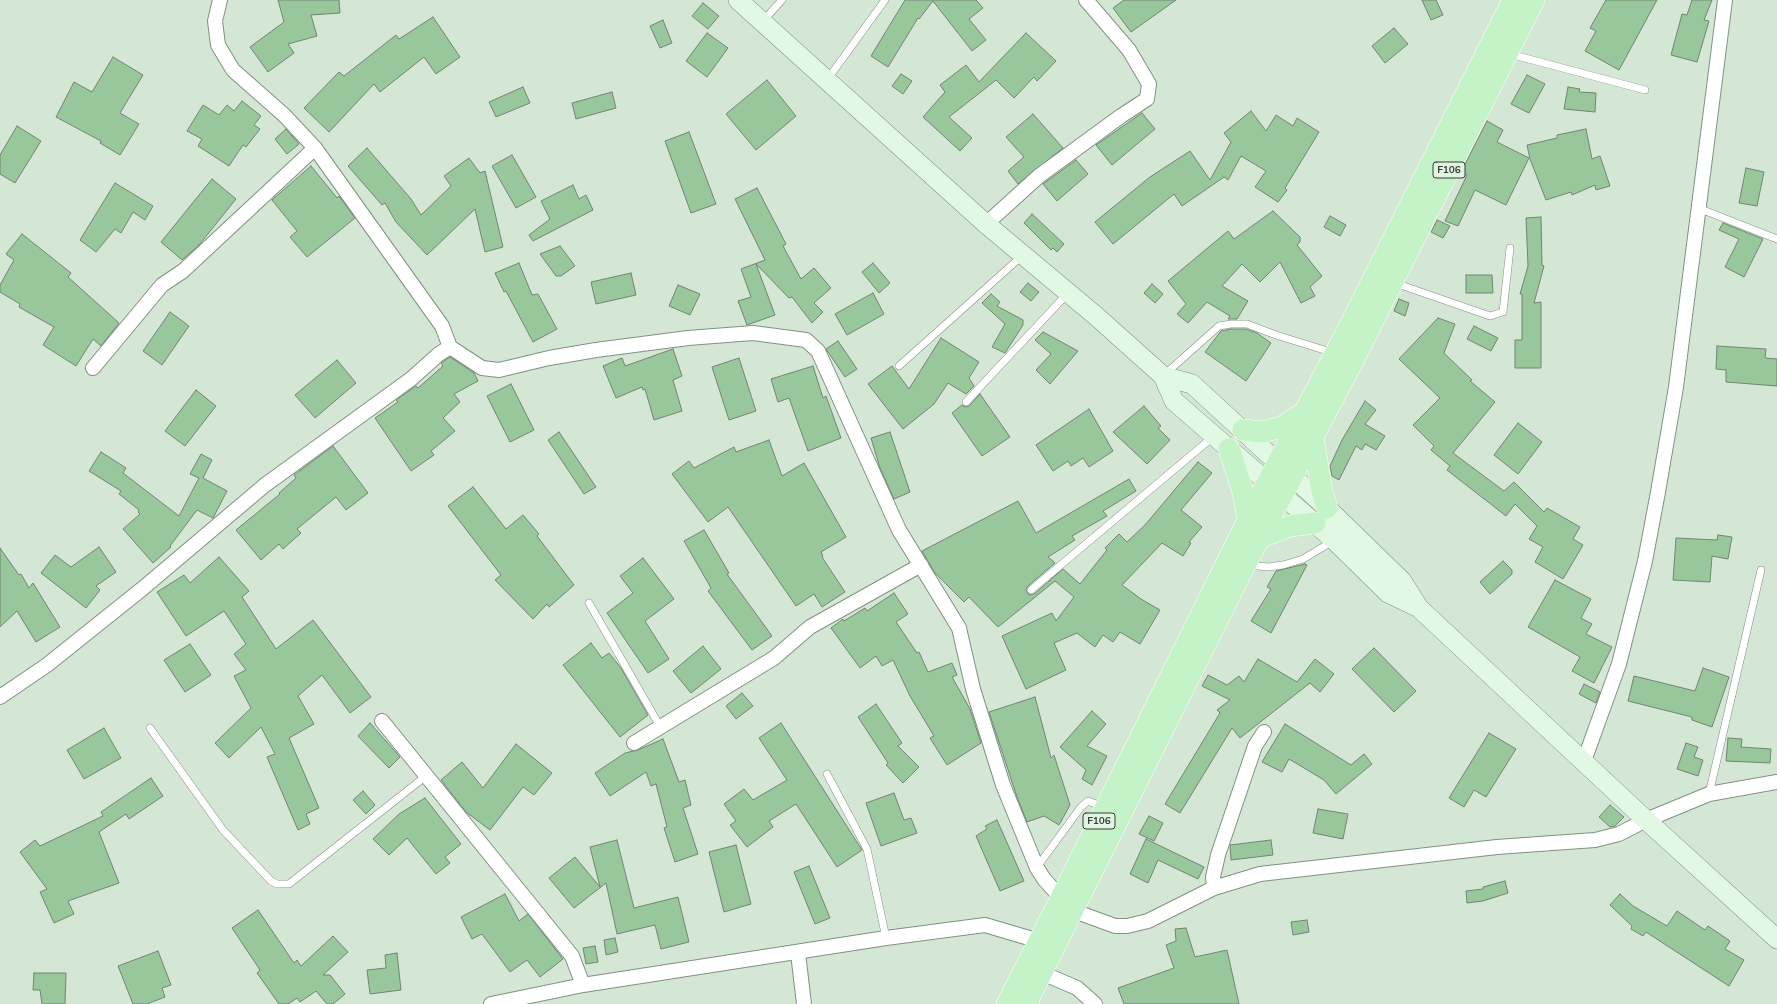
<!DOCTYPE html>
<html>
<head>
<meta charset="utf-8">
<style>
  body { margin:0 }
  canvas { display:block; background:#d4e7d4 }
</style>
</head>
<body>
<canvas width="1777" height="1004"></canvas>
<script>
const ctx = document.querySelector('canvas').getContext('2d');
ctx.lineJoin = 'round';
function paint(path, color) { ctx.fillStyle = color; ctx.fill(path, 'evenodd'); }
const shape = rows => new Path2D(rows.map(r => 'M' + r).join(''));
function trace(path, color, width, dash) { ctx.strokeStyle = color; ctx.lineWidth = width; ctx.lineCap = dash ? 'butt' : 'round'; ctx.setLineDash(dash || []); ctx.stroke(path); }
function label(font, color, halo, rows, align = 'center') {
  ctx.font = font + ' Mulish,sans-serif'; ctx.lineWidth = 3.5; ctx.setLineDash([]); ctx.textBaseline = 'middle'; ctx.strokeStyle = halo; ctx.fillStyle = color; for (const [text, x, y, turn = 0] of rows) {
    ctx.save(); ctx.translate(x, y); ctx.rotate((+turn || 0) * Math.PI / 180); ctx.textAlign = isNaN(turn) ? turn : align; if (halo) ctx.strokeText(text, 0, 0); ctx.fillText(text, 0, 0); ctx.restore();
  }
}
const building = shape([
  [278,0,339,0,340,13,311,15,317,36,288,44,294,53,268,72,250,47,284,22,278,0],
  [905,0,976,0,983,8,969,19,986,40,972,51,933,1,919,19,918,18,888,67,871,56,905,0],
  [1124,0,1176,0,1131,32,1113,8,1124,0],
  [1422,0,1436,0,1443,15,1431,20,1422,0],
  [1606,0,1657,0,1619,70,1585,51,1596,31,1590,28,1606,0],
  [1692,0,1712,0,1704,20,1709,21,1697,62,1671,55,1682,14,1687,15,1692,0],
  [703,3,719,16,708,29,692,16,703,3],
  [433,17,460,57,436,74,424,57,380,92,374,84,329,132,304,108,339,72,344,76,396,35,399,39,433,17],
  [663,20,672,43,660,48,650,26,663,20],
  [1394,28,1408,44,1385,63,1372,46,1394,28],
  [707,33,728,48,707,77,686,61,707,33],
  [1026,33,1056,61,1037,81,1034,77,1014,98,996,80,949,117,972,138,960,151,923,117,945,92,940,85,966,65,979,82,1026,33],
  [113,57,143,75,120,113,139,124,120,155,100,143,101,141,56,117,74,82,92,92,113,57],
  [901,74,912,81,903,94,892,86,901,74],
  [1527,75,1545,84,1529,113,1511,104,1527,75],
  [767,80,796,116,756,150,726,114,767,80],
  [523,87,530,103,496,117,489,102,523,87],
  [1568,87,1580,89,1579,92,1596,93,1595,112,1564,109,1568,87],
  [612,92,616,108,576,119,572,103,612,92],
  [242,101,261,116,254,125,260,129,246,147,243,145,229,166,198,146,202,139,187,131,203,105,219,115,227,105,234,111,242,101],
  [1251,111,1266,131,1276,115,1293,126,1297,118,1319,132,1285,188,1287,190,1278,202,1255,187,1266,171,1241,156,1228,180,1224,177,1182,206,1174,194,1113,244,1095,222,1150,177,1190,151,1210,180,1231,142,1224,133,1251,111],
  [1142,113,1155,129,1112,165,1096,145,1142,113],
  [1033,114,1063,148,1018,184,1008,171,1024,157,1006,137,1033,114],
  [1487,121,1503,130,1497,142,1529,158,1506,205,1475,190,1458,226,1445,221,1467,175,1461,172,1487,121],
  [17,126,41,141,15,183,0,174,0,155,17,126],
  [286,129,299,144,287,154,275,139,286,129],
  [1586,129,1592,159,1600,156,1610,186,1596,190,1595,185,1572,195,1571,192,1546,200,1530,159,1527,145,1557,138,1557,135,1586,129],
  [689,132,716,204,691,213,665,141,689,132],
  [367,148,411,199,421,215,451,186,444,176,469,158,480,173,485,171,503,247,485,252,475,209,427,255,396,222,385,203,382,205,348,166,367,148],
  [512,155,536,197,516,208,492,166,512,155],
  [1076,160,1088,174,1057,201,1043,184,1076,160],
  [311,166,337,198,339,196,355,218,307,257,290,237,297,231,272,200,311,166],
  [1746,168,1764,172,1757,206,1739,203,1746,168],
  [212,179,236,199,199,245,182,260,161,242,212,179],
  [115,183,153,206,145,220,133,212,121,233,115,229,96,252,80,240,115,183],
  [573,185,579,199,586,195,593,210,533,241,529,235,550,219,541,201,573,185],
  [757,188,786,244,783,246,801,279,814,268,831,288,814,303,823,312,812,323,792,297,789,298,756,264,775,315,747,325,738,301,751,297,741,269,765,260,735,199,757,188],
  [1273,211,1300,237,1300,242,1297,245,1322,276,1310,287,1315,296,1301,303,1280,262,1260,282,1242,264,1222,286,1248,301,1237,319,1228,319,1230,316,1207,302,1188,323,1177,314,1186,304,1168,281,1228,231,1234,239,1273,211],
  [1032,214,1064,244,1057,252,1053,248,1051,250,1024,223,1032,214],
  [1330,216,1346,225,1340,236,1324,227,1330,216],
  [1541,217,1542,265,1544,266,1534,303,1541,302,1541,368,1515,368,1515,340,1522,340,1522,294,1520,294,1528,266,1526,218,1541,217],
  [1437,220,1450,226,1443,238,1431,232,1437,220],
  [1723,223,1763,239,1744,277,1725,267,1739,239,1719,230,1723,223],
  [22,234,71,273,68,277,119,323,101,346,93,339,76,366,43,345,54,327,19,307,20,304,0,292,0,285,14,260,6,254,22,234],
  [560,246,575,266,561,276,556,276,540,254,560,246],
  [519,263,532,295,538,294,557,329,533,342,506,291,504,292,495,273,519,263],
  [873,263,890,283,879,293,862,272,873,263],
  [631,273,636,295,596,304,591,282,631,273],
  [1466,275,1492,275,1493,293,1466,293,1466,275],
  [1028,283,1039,292,1031,301,1020,292,1028,283],
  [1152,284,1163,294,1155,303,1144,293,1152,284],
  [678,285,700,294,690,315,669,306,678,285],
  [873,293,884,314,847,335,835,314,873,293],
  [991,294,1000,302,997,306,1023,320,1023,325,1005,353,992,347,1005,324,982,303,991,294],
  [1399,299,1409,303,1405,316,1394,311,1399,299],
  [170,312,189,326,162,365,143,351,170,312],
  [1438,318,1455,324,1444,353,1472,380,1470,381,1495,402,1453,453,1504,491,1514,482,1544,512,1547,508,1580,527,1573,539,1583,545,1563,579,1535,562,1543,547,1529,539,1537,526,1515,504,1506,516,1447,470,1450,466,1431,450,1434,446,1413,425,1440,398,1399,359,1438,318],
  [1474,326,1498,338,1491,351,1467,339,1474,326],
  [1231,329,1246,329,1257,333,1271,343,1246,381,1205,352,1221,331,1231,329],
  [1043,332,1078,351,1050,384,1036,370,1051,354,1035,340,1043,332],
  [941,338,979,362,969,378,974,386,966,394,948,383,934,404,903,429,868,384,892,366,909,389,941,338],
  [838,341,857,369,845,377,826,349,838,341],
  [1717,346,1766,349,1765,358,1777,359,1777,386,1726,382,1726,370,1716,369,1717,346],
  [673,349,682,376,673,380,682,411,654,420,645,389,643,390,642,387,616,398,603,366,622,358,625,366,673,349],
  [450,357,474,373,478,381,454,394,460,402,443,418,455,431,431,451,434,455,411,471,375,418,398,402,396,400,416,386,418,388,443,366,441,363,450,357],
  [739,358,756,411,729,420,712,367,739,358],
  [337,360,356,383,315,418,295,395,337,360],
  [813,366,823,398,826,396,841,438,808,451,789,398,778,402,771,379,813,366],
  [511,384,534,430,510,442,487,396,511,384],
  [196,390,216,406,185,446,165,431,196,390],
  [980,394,1010,437,982,456,952,413,962,405,965,407,969,406,980,394],
  [1365,401,1376,410,1365,424,1385,436,1376,450,1365,444,1362,450,1356,446,1339,480,1332,476,1330,466,1342,440,1365,401],
  [1144,406,1161,426,1158,428,1170,440,1147,464,1113,432,1144,406],
  [1089,409,1113,451,1089,467,1083,458,1071,466,1068,461,1053,471,1036,445,1089,409],
  [1518,423,1542,442,1518,474,1494,455,1518,423],
  [559,432,596,487,584,494,548,440,559,432],
  [890,432,910,492,894,499,880,468,871,438,890,432],
  [769,440,782,476,804,463,846,537,821,552,823,556,822,557,845,592,822,607,814,594,796,606,728,507,708,522,672,474,689,461,694,468,734,447,736,452,769,440],
  [333,446,368,493,346,510,336,497,297,529,301,533,283,549,279,544,261,560,236,530,280,494,279,493,296,478,294,475,333,446],
  [101,452,126,468,123,473,179,516,199,478,190,474,201,454,212,460,203,478,227,491,213,518,197,510,170,546,171,547,153,563,123,529,140,514,138,512,139,510,119,494,121,491,89,471,101,452],
  [1198,462,1212,473,1181,510,1202,527,1189,542,1191,543,1183,556,1162,543,1122,585,1141,599,1160,610,1140,644,1120,632,1113,642,1103,635,1095,647,1077,633,1054,643,1066,670,1026,689,1002,636,1052,613,1056,621,1074,597,1055,581,998,627,969,597,964,602,935,573,922,551,1018,501,1036,533,1129,479,1136,491,1103,511,1107,516,1072,536,1075,540,1048,557,1055,563,1028,586,1026,590,1029,595,1034,594,1063,569,1080,584,1107,550,1105,548,1119,534,1127,542,1145,525,1198,462],
  [473,487,506,529,523,515,539,534,537,536,574,585,549,607,547,604,533,619,495,580,501,575,448,506,473,487],
  [704,530,729,573,727,574,772,636,752,650,708,591,711,588,684,541,704,530],
  [1718,535,1732,537,1728,559,1712,556,1710,582,1673,580,1676,538,1717,540,1718,535],
  [99,547,116,572,96,586,100,590,86,608,41,573,55,555,71,567,99,547],
  [0,548,19,575,21,574,29,588,33,583,60,627,36,642,17,611,0,627,0,548],
  [219,557,249,591,242,597,276,649,313,620,371,697,350,713,322,675,298,696,314,724,289,738,319,808,306,814,310,824,298,830,267,757,275,754,261,727,229,758,215,743,251,708,234,676,246,670,234,654,246,644,224,611,186,636,157,592,184,575,183,576,184,575,190,583,219,557],
  [643,558,674,599,645,621,669,659,648,673,607,613,633,593,620,576,643,558],
  [1503,561,1512,570,1512,574,1490,594,1480,582,1503,561],
  [1305,564,1307,565,1271,633,1251,621,1271,589,1267,587,1276,571,1305,564],
  [1555,580,1591,599,1581,618,1592,624,1586,634,1612,647,1594,683,1572,671,1580,657,1528,627,1555,580],
  [894,593,908,614,896,622,917,653,919,652,928,672,952,663,957,675,952,677,970,709,981,743,947,765,930,738,934,736,910,696,893,660,882,666,876,656,860,668,831,628,843,619,844,621,865,608,867,611,894,593],
  [591,643,602,658,609,653,621,668,648,715,620,737,563,665,591,643],
  [190,644,211,675,185,692,164,660,190,644],
  [703,646,721,669,691,693,673,671,703,646],
  [1374,648,1416,691,1394,712,1352,669,1374,648],
  [1258,659,1297,682,1315,659,1334,674,1320,692,1310,683,1240,738,1232,728,1180,813,1165,804,1220,713,1217,710,1230,700,1202,686,1208,675,1227,685,1239,676,1244,682,1258,659],
  [1703,668,1729,677,1712,727,1692,720,1692,717,1628,701,1634,676,1695,691,1703,668],
  [1584,684,1600,692,1596,703,1579,694,1584,684],
  [742,693,753,706,736,719,726,706,742,693],
  [1035,697,1051,758,1054,755,1070,805,1059,825,1044,816,1027,822,1017,797,989,712,1035,697],
  [876,704,902,743,898,746,919,767,903,783,886,765,888,763,858,717,876,704],
  [1092,711,1106,724,1087,746,1107,756,1092,785,1082,779,1086,770,1060,747,1092,711],
  [370,723,400,757,389,768,358,736,370,723],
  [781,723,862,850,837,867,796,804,769,821,773,827,747,847,730,825,736,821,724,804,744,789,753,800,787,780,759,738,781,723],
  [1285,724,1351,765,1364,754,1372,764,1336,794,1324,780,1289,759,1282,772,1262,762,1285,724],
  [104,728,121,758,84,779,67,750,104,728],
  [1489,733,1516,749,1486,797,1474,790,1464,807,1449,798,1489,733],
  [1728,738,1742,739,1741,747,1771,749,1770,763,1726,761,1728,738],
  [663,739,679,782,685,780,691,805,683,808,698,854,675,862,664,828,667,827,656,784,651,786,646,772,610,796,595,773,625,753,638,750,663,739],
  [1686,743,1698,747,1694,757,1703,760,1698,776,1677,769,1686,743],
  [516,744,552,773,534,795,523,787,490,830,466,812,441,780,462,762,483,788,516,744],
  [151,778,163,796,129,819,126,814,99,832,119,883,68,901,74,914,54,923,40,892,47,889,20,852,35,840,40,846,103,816,101,812,151,778],
  [363,791,375,805,366,814,353,800,363,791],
  [894,793,904,820,911,818,917,833,881,846,866,803,894,793],
  [425,798,461,844,445,857,450,863,436,874,407,838,389,855,373,839,399,814,425,798],
  [1610,805,1624,817,1615,826,1610,827,1599,817,1610,805],
  [1318,809,1348,814,1343,839,1313,833,1318,809],
  [1149,816,1163,823,1154,841,1139,834,1149,816],
  [997,820,1024,881,1000,891,976,836,987,829,985,826,997,820],
  [1146,839,1204,867,1198,879,1158,860,1148,883,1130,874,1146,839],
  [617,840,634,908,678,897,689,942,661,949,655,925,617,934,606,883,574,908,549,878,575,857,600,887,590,847,617,840],
  [1271,840,1273,855,1231,860,1230,845,1271,840],
  [736,845,751,904,724,912,709,852,736,845],
  [809,866,830,918,815,924,794,872,809,866],
  [1505,881,1508,893,1483,901,1467,903,1466,891,1483,889,1483,887,1505,881],
  [505,894,519,921,528,914,563,959,540,977,527,960,510,972,482,934,472,939,461,917,505,894],
  [1620,894,1633,906,1667,926,1677,911,1705,930,1708,926,1730,941,1725,949,1744,960,1729,986,1646,932,1643,936,1631,929,1632,926,1610,905,1620,894],
  [258,910,294,963,297,960,301,966,333,936,348,952,323,975,330,975,345,994,333,1004,327,1004,316,991,300,1002,297,998,288,1004,279,1004,257,973,260,970,232,928,258,910],
  [1307,920,1309,932,1293,935,1291,922,1307,920],
  [1186,928,1195,957,1227,950,1239,1004,1124,1004,1118,988,1174,968,1166,945,1176,941,1175,929,1186,928],
  [615,938,618,952,606,955,604,940,615,938],
  [595,946,598,962,586,964,583,948,595,946],
  [158,951,171,985,162,988,165,997,147,1004,133,1004,118,966,158,951],
  [397,953,401,990,370,994,367,970,386,968,385,955,397,953],
  [34,973,66,973,65,1004,42,1004,40,990,33,990,34,973]
]);
const lane = shape([
  [762,22,782,0],
  [1510,54,1645,90],
  [827,80,885,0],
  [1698,208,1777,239],
  [1395,283,1490,316,1503,312,1510,248],
  [899,366,1023,255],
  [1164,375,1219,326,1231,324,1247,324,1276,335,1334,353],
  [966,402,1067,294],
  [1247,565,1268,567,1283,565,1303,559,1333,541],
  [1031,590,1214,436],
  [589,603,661,728],
  [150,728,223,830,271,881,277,884,289,884,426,776],
  [827,774,867,849,886,938],
  [1709,794,1761,570],
  [1037,867,1081,807,1088,801,1104,807]
]);
const street = shape([
  [220,0,215,21,218,45,233,70,284,115,315,148,442,326,450,347,482,368,499,370,549,358,596,350,688,338,753,333,806,340,818,351,899,530,959,628,973,689,1003,785,1037,868,1044,879,1061,898],
  [986,224,1039,176,1121,116,1147,99,1149,84,1129,50,1086,0],
  [93,368,162,285,183,271,315,148],
  [0,697,47,665,142,589,265,485,411,379,439,354,450,347],
  [382,721,572,956,583,985],
  [634,743,774,658,810,627,921,565],
  [1584,761,1619,664,1645,561,1658,492,1676,387,1725,0],
  [1214,888,1213,877,1218,855,1255,746,1264,732],
  [1074,911,1115,926,1127,926,1148,921,1214,888,1260,874,1497,847,1595,840,1619,834,1646,820,1709,794,1777,782],
  [798,953,804,1004],
  [1042,973,1077,988,1095,1004],
  [491,1004,583,985,886,938,985,925,1039,941]
]);
const secondary = shape([
  [738,0,986,224,1096,316,1163,376,1174,401,1334,540,1388,593,1419,608,1646,820,1777,939],
  [1163,376,1192,384,1327,508,1402,581,1419,608]
]);
const primary = shape([
  [1243,430,1262,432,1282,427,1303,413],
  [1313,437,1322,491,1327,508],
  [1229,449,1243,492,1248,520],
  [1259,538,1290,526,1315,523],
  [1007,1004,1061,898,1248,520,1348,329,1513,0],
  [1026,1004,1245,565,1352,363,1534,0]
]);
const shields = [
  [1449,170,32],
  [1099,821,32]
];
const shieldNames = [
  ["F106",1449,170],
  ["F106",1099,821]
];
paint(building, '#97c79a');
trace(building, '#738473', 1);
trace(lane, '#809181', 8);
trace(street, '#809181', 16);
trace(secondary, '#809181', 20);
trace(primary, '#fff', 22);
trace(lane, '#fff', 7);
trace(street, '#fff', 14);
trace(secondary, '#e1f9e3', 19);
trace(primary, '#c4f3c7', 21);
for (const [x, y, w] of shields) { const box = new Path2D(); box.roundRect(x - w / 2, y - 8, w, 16, 3); ctx.fillStyle = '#e1f4e2'; ctx.fill(box); trace(box, '#343c35', 1); }
label('bold 10px', '#343c35', null, shieldNames);
</script>
</body>
</html>
